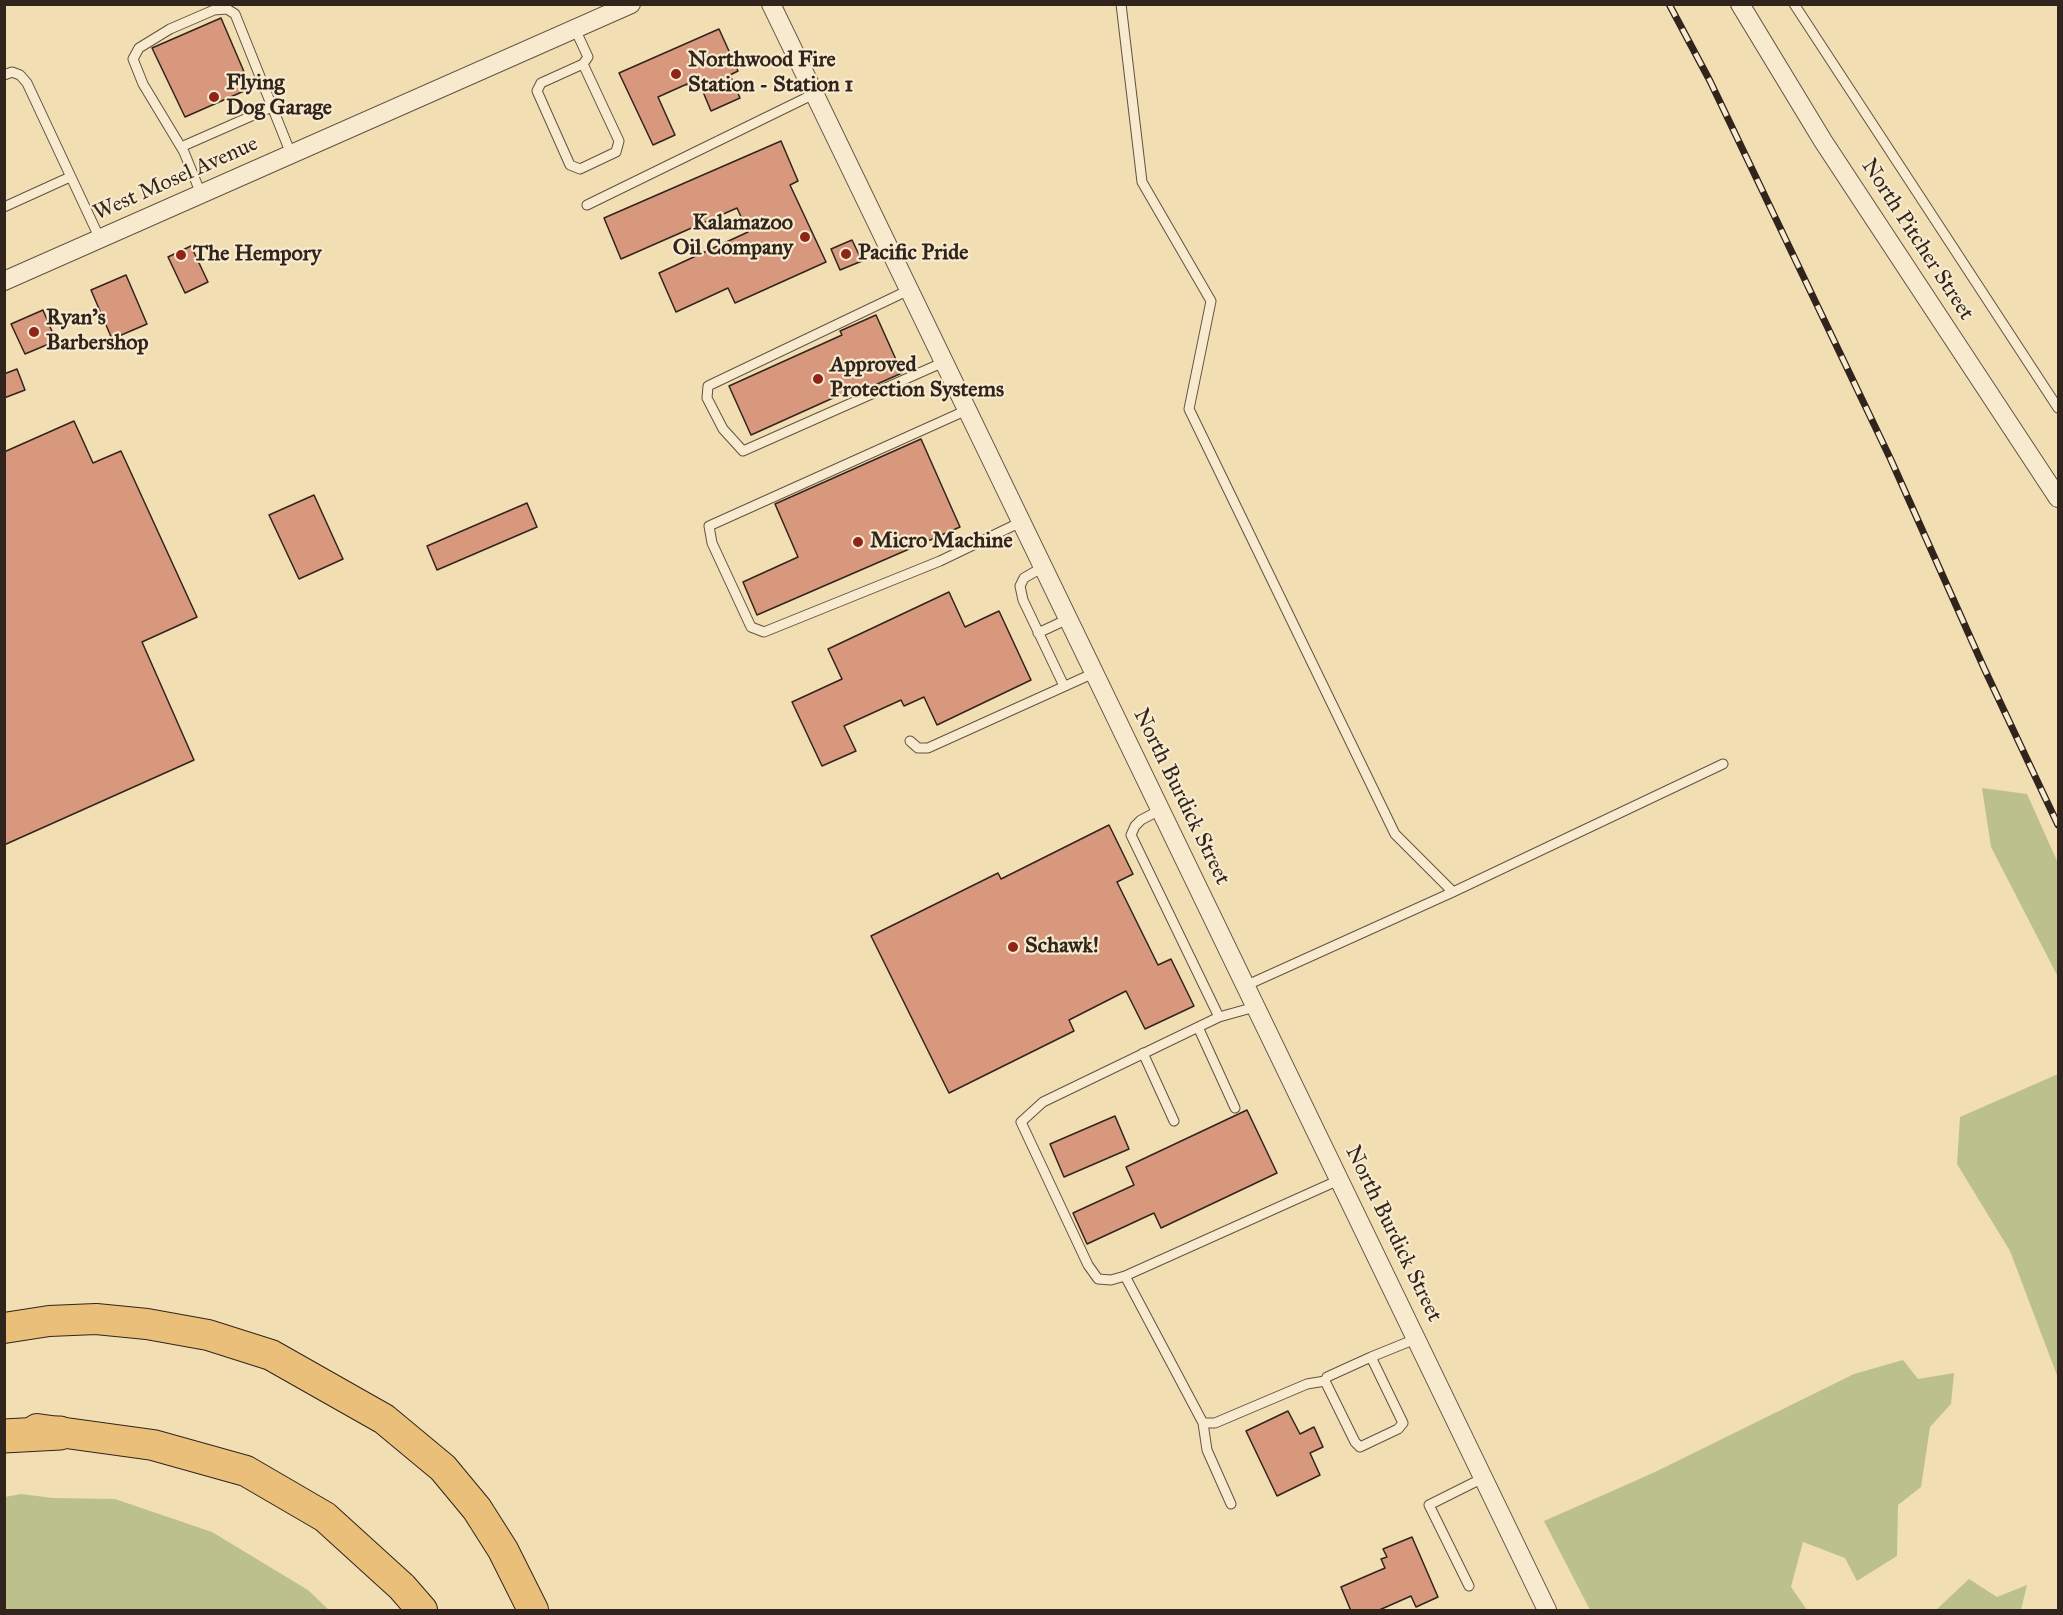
<!DOCTYPE html>
<html>
<head>
<meta charset="utf-8">
<style>
  body { margin:0 }
  #map { position:relative; width:2063px; height:1615px; overflow:hidden; background:#f2deb3; font-family:"IM FELL Great Primer",serif }
  canvas { display:block }
  .frame { position:absolute; inset:0; border:6px solid #31241c; pointer-events:none }
</style>
</head>
<body>
<div id="map">
<canvas width="2063" height="1615"></canvas>
<div class="frame"></div>
</div>
<script>
const ctx = document.querySelector('canvas').getContext('2d');
ctx.lineJoin = 'round';
function paint(path, color) { ctx.fillStyle = color; ctx.fill(path, 'evenodd'); }
const shape = rows => new Path2D(rows.map(r => 'M' + r).join(''));
function trace(path, color, width, dash) { ctx.strokeStyle = color; ctx.lineWidth = width; ctx.lineCap = dash ? 'butt' : 'round'; ctx.setLineDash(dash || []); ctx.stroke(path); }
function label(font, color, halo, rows, align = 'center') {
  ctx.font = font + ' "IM FELL Great Primer",serif'; ctx.lineWidth = 4.5; ctx.setLineDash([]); ctx.textBaseline = 'middle'; ctx.strokeStyle = halo; ctx.fillStyle = color; for (const [text, x, y, turn = 0] of rows) {
    ctx.save(); ctx.translate(x, y); ctx.rotate((+turn || 0) * Math.PI / 180); ctx.textAlign = isNaN(turn) ? turn : align; if (halo) ctx.strokeText(text, 0, 0); ctx.fillText(text, 0, 0); ctx.restore();
  }
}
const green = shape([
  [1982,788,2027,794,2058,863,2058,977,1991,847],
  [2058,1074,2058,1378,2010,1251,1957,1164,1960,1117],
  [1903,1360,1918,1379,1954,1373,1951,1404,1930,1427,1921,1487,1898,1505,1897,1556,1857,1581,1845,1558,1803,1542,1791,1587,1807,1610,1590,1610,1544,1521,1653,1473,1854,1374],
  [21,1494,53,1498,115,1499,212,1532,308,1590,329,1610,5,1610,5,1497],
  [1969,1579,1997,1597,2027,1585,2021,1610,1936,1610]
]);
const building = shape([
  [221,18,251,88,185,117,152,48,221,18],
  [719,29,738,71,730,75,740,98,711,111,701,87,690,92,687,84,658,97,675,135,653,145,619,73,719,29],
  [781,141,798,181,790,185,826,262,735,303,728,288,676,312,659,273,748,232,737,208,621,259,604,218,781,141],
  [852,240,862,261,840,270,831,249,852,240],
  [191,246,208,282,185,293,168,257,191,246],
  [126,275,147,324,112,339,91,290,126,275],
  [43,310,56,341,25,354,11,324,43,310],
  [876,315,902,373,866,389,864,384,751,435,729,386,842,335,840,331,876,315],
  [17,369,25,390,4,398,4,374,17,369],
  [74,421,93,463,121,451,197,617,142,642,194,760,4,845,4,452,74,421],
  [921,439,960,527,757,615,743,582,798,557,775,504,921,439],
  [314,495,343,559,299,579,269,515,314,495],
  [527,503,537,527,437,570,427,546,527,503],
  [949,592,965,627,999,611,1031,680,937,725,924,697,904,706,901,700,844,726,856,751,822,766,792,702,842,679,828,649,949,592],
  [1109,825,1133,874,1117,882,1158,965,1171,959,1194,1006,1145,1029,1126,991,1069,1020,1074,1031,949,1093,871,936,998,873,1001,879,1109,825],
  [1247,1110,1277,1173,1161,1228,1154,1213,1087,1244,1073,1213,1134,1185,1126,1167,1247,1110],
  [1115,1116,1129,1149,1064,1177,1050,1144,1115,1116],
  [1288,1411,1300,1434,1314,1427,1323,1447,1310,1453,1320,1475,1277,1496,1246,1431,1288,1411],
  [1412,1537,1438,1597,1416,1607,1411,1596,1377,1611,1351,1611,1341,1587,1385,1568,1381,1559,1387,1557,1383,1549,1412,1537]
]);
const service = shape([
  [1121,4,1142,182,1211,301,1189,409,1395,834,1453,892],
  [1794,4,2058,408],
  [575,29,588,57,583,64,541,83,537,91,570,165,580,169,616,152,619,141,583,64],
  [4,75,12,72,20,75,27,83,100,239],
  [181,147,272,107],
  [201,194,184,152,143,84,133,59,139,48,170,29,214,10,227,9,235,14,291,154],
  [587,205,814,94],
  [4,207,70,177],
  [909,290,708,386,707,398,723,429,743,451,944,362],
  [967,410,709,526,712,543,751,627,764,632,940,561,1021,522],
  [1043,567,1024,578,1020,586,1023,600,1064,686],
  [1038,633,1068,619],
  [910,741,918,748,928,748,1094,673],
  [1160,810,1141,820,1135,826,1131,835,1219,1017],
  [1245,986,1453,892,1723,764],
  [1255,1007,1219,1017,1043,1102,1021,1122,1088,1265,1098,1279,1111,1280,1125,1276,1339,1180],
  [1198,1027,1235,1108],
  [1143,1053,1174,1121],
  [1125,1276,1203,1423,1215,1423,1307,1384,1325,1381],
  [1371,1357,1403,1423,1398,1429,1360,1447,1355,1442,1325,1381,1327,1377,1371,1357,1418,1338],
  [1203,1423,1207,1450,1231,1504],
  [1469,1586,1429,1505,1483,1478]
]);
const minor = shape([
  [771,4,1547,1610],
  [1740,4,1823,141,2058,498],
  [4,281,631,4]
]);
const trunk = shape([
  [4,1328,49,1321,96,1319,147,1324,208,1335,271,1355,384,1419,443,1468,477,1509,503,1550,533,1610],
  [37,1429,153,1445,246,1471,325,1517,402,1587,422,1610]
]);
const motorway = shape([
  [4,1436,60,1433]
]);
const rail = shape([
  [1669,4,1710,81,1891,460,1984,668,2058,825]
]);
const markers = [
  [676,74,6,"#8f2418"],
  [214,97,6,"#8f2418"],
  [805,237,6,"#8f2418"],
  [846,254,6,"#8f2418"],
  [181,255,6,"#8f2418"],
  [34,332,6,"#8f2418"],
  [818,379,6,"#8f2418"],
  [858,542,6,"#8f2418"],
  [1013,947,6,"#8f2418"]
];
const poiNames = [
  ["Northwood Fire",688,61],
  ["Station - Station 1",688,86],
  ["Flying",226,84],
  ["Dog Garage",226,109],
  ["Kalamazoo",793,224,"right"],
  ["Oil Company",793,249,"right"],
  ["Pacific Pride",858,254],
  ["The Hempory",193,255],
  ["Ryan's",46,319],
  ["Barbershop",46,344],
  ["Approved",830,366],
  ["Protection Systems",830,391],
  ["Micro Machine",870,542],
  ["Schawk!",1025,947]
];
const streetNames = [
  ["West Mosel Avenue",176,179,-24],
  ["North Pitcher Street",1917,240,57],
  ["North Burdick Street",1181,797,64],
  ["North Burdick Street",1393,1234,64]
];
paint(green, '#bcc18b');
paint(building, '#d8987d');
trace(building, '#31241c', 1.5);
trace(service, '#615242', 11);
trace(minor, '#615242', 20);
trace(trunk, '#31241c', 32);
trace(motorway, '#31241c', 35);
trace(service, '#f7eace', 9);
trace(minor, '#f7eace', 18);
trace(trunk, '#e9bf7a', 30);
trace(motorway, '#e9bf7a', 33);
trace(rail, '#31241c', 7);
trace(rail, '#f7eace', 4.5, [14]);
for (const [x, y, r, color] of markers) { const dot = new Path2D(); dot.arc(x, y, r, 0, 2 * Math.PI); ctx.fillStyle = color; ctx.fill(dot); trace(dot, '#f7eace', 2); }
label('bold 22px', '#31241c', '#f7eace', poiNames, 'left');
label('22px', '#31241c', '#f7eace', streetNames);
</script>
</body>
</html>
